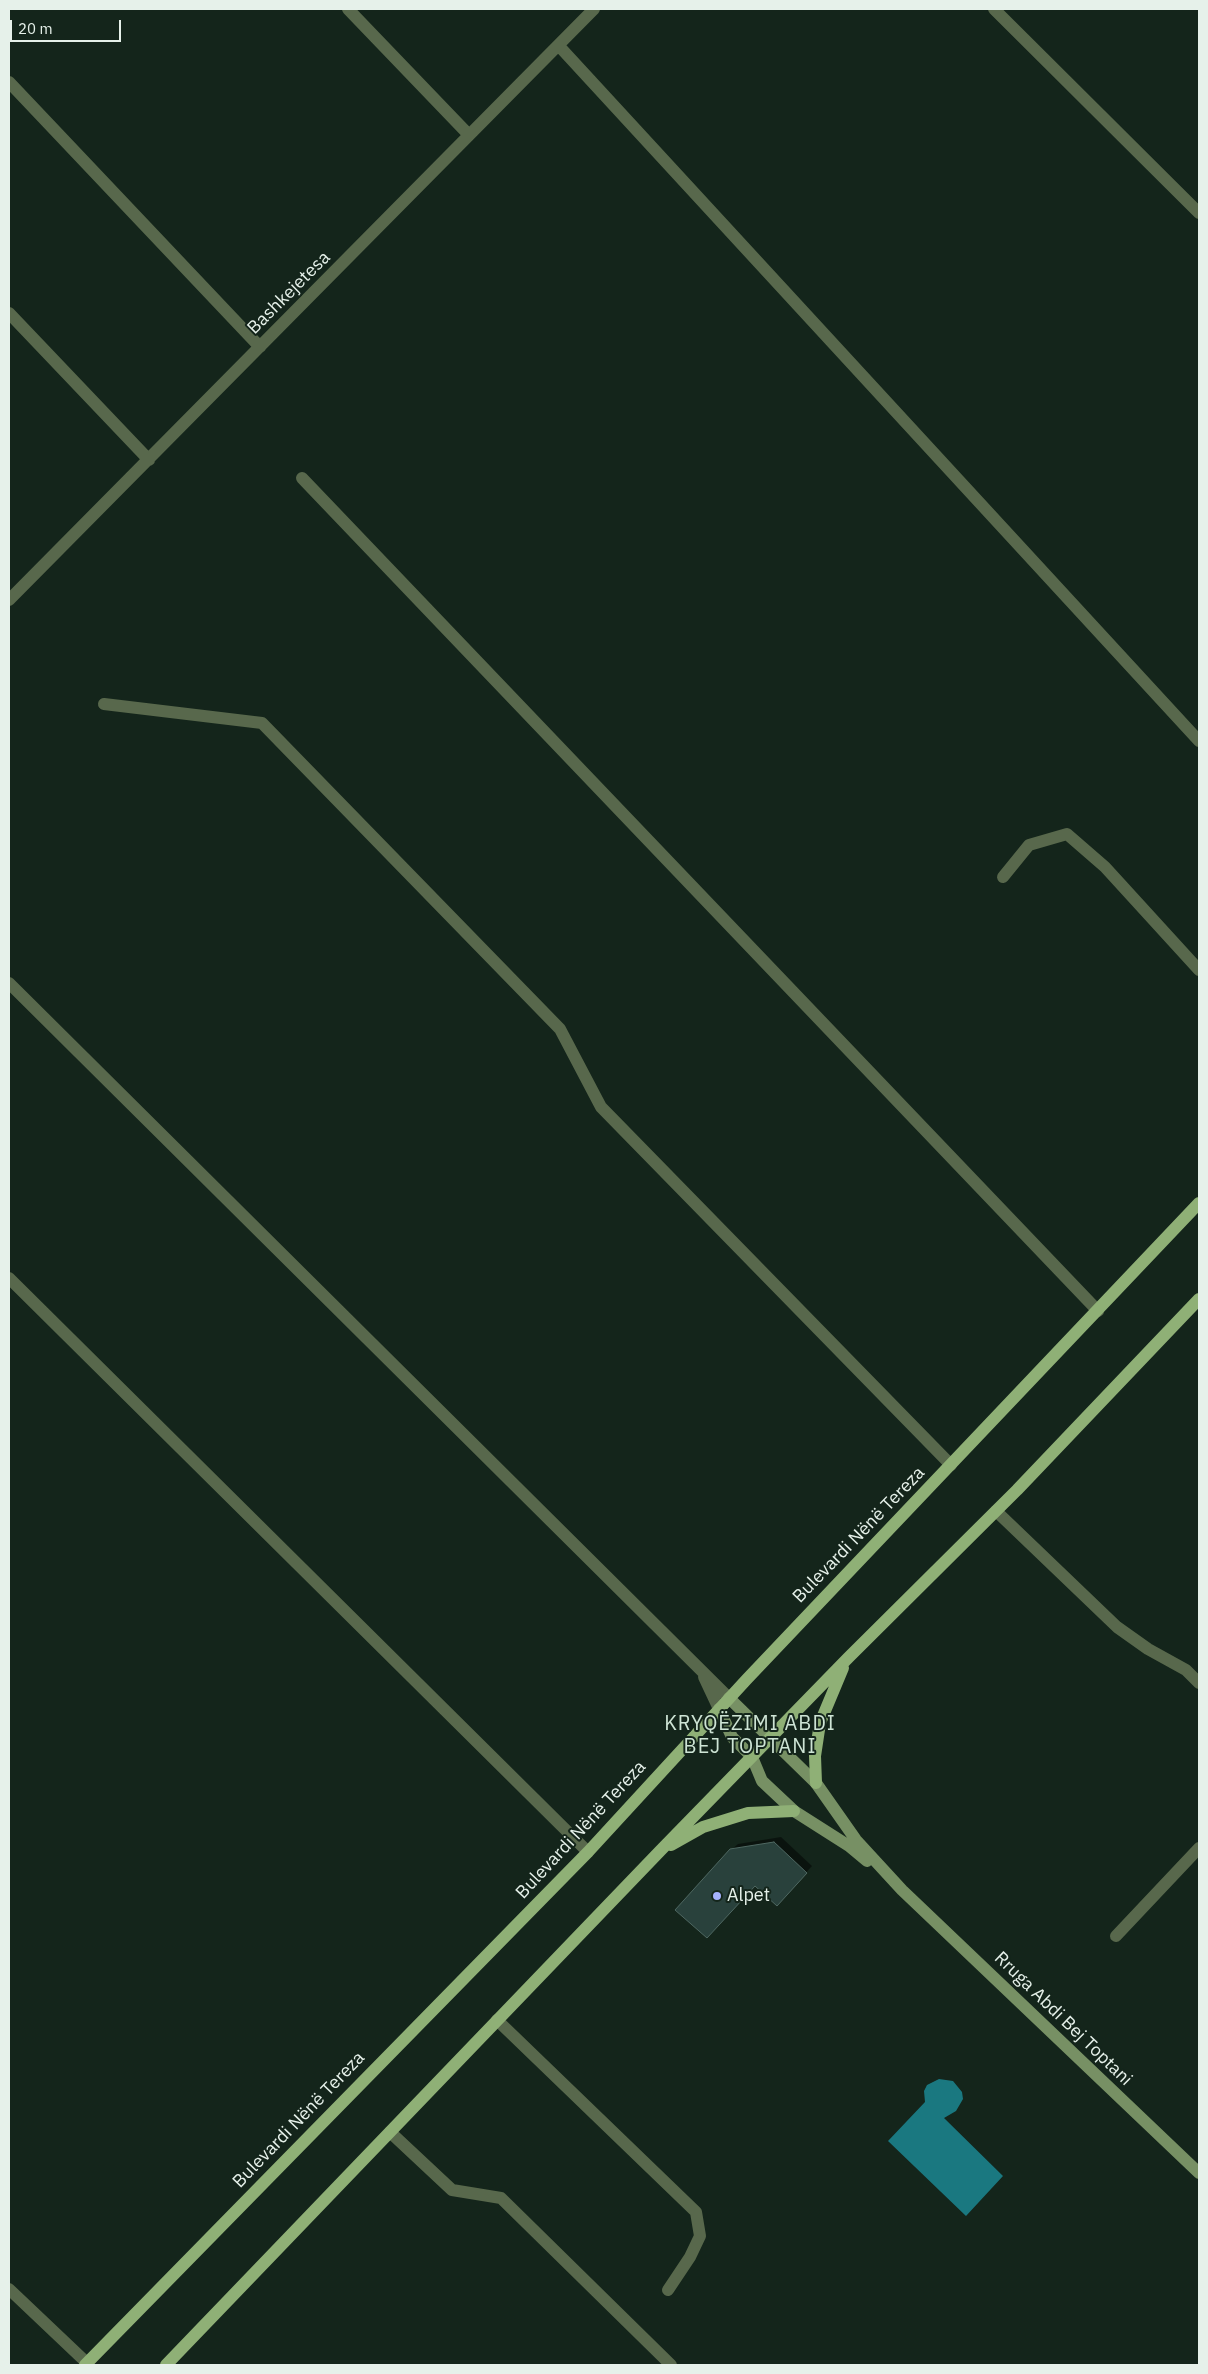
<!DOCTYPE html>
<html>
<head>
<meta charset="utf-8">
<style>
  body { margin:0 }
  #map { position:relative; width:1208px; height:2374px; overflow:hidden; background:#14251b; font-family:"IBM Plex Sans",sans-serif }
  canvas { display:block }
  .frame { position:absolute; inset:0; border:10px solid #e6f1ea; pointer-events:none }
  .scale { position:absolute; left:10px; top:20px; width:111px; height:22px; box-sizing:border-box; border:2px solid #e6f1ea; border-top:0; padding-left:6px; font-size:15px; line-height:18px; white-space:nowrap; color:#e6f1ea; -webkit-text-stroke:4px #14251b; paint-order:stroke }
</style>
</head>
<body>
<div id="map">
<canvas width="1208" height="2374"></canvas>
<div class="frame"></div>
<div class="scale">20 m</div>
</div>
<script>
const ctx = document.querySelector('canvas').getContext('2d');
ctx.lineJoin = 'round';
function paint(path, color) { ctx.fillStyle = color; ctx.fill(path, 'evenodd'); }
const shape = rows => new Path2D(rows.map(r => 'M' + r).join(''));
function trace(path, color, width, dash) { ctx.strokeStyle = color; ctx.lineWidth = width; ctx.lineCap = dash ? 'butt' : 'round'; ctx.setLineDash(dash || []); ctx.stroke(path); }
function label(font, color, halo, rows, align = 'center') {
  ctx.font = font + ' "IBM Plex Sans",sans-serif'; ctx.lineWidth = 4; ctx.setLineDash([]); ctx.textBaseline = 'middle'; ctx.strokeStyle = halo; ctx.fillStyle = color; for (const [text, x, y, turn = 0] of rows) {
    ctx.save(); ctx.translate(x, y); ctx.rotate((+turn || 0) * Math.PI / 180); ctx.textAlign = isNaN(turn) ? turn : align; if (halo) ctx.strokeText(text, 0, 0); ctx.fillText(text, 0, 0); ctx.restore();
  }
}
const water = shape([
  [939,2079,953,2081,962,2092,963,2099,956,2111,944,2118,1003,2176,966,2216,888,2141,925,2102,924,2091,927,2085]
]);
const shadow = shape([
  [781,1837,812,1866,783,1898,731,1850,738,1844]
]);
const building = shape([
  [774,1842,807,1873,777,1906,755,1886,707,1938,675,1910,730,1849,774,1842]
]);
const service = shape([
  [104,704,262,723,560,1029,601,1107,951,1465],
  [1003,877,1029,845,1067,834,1105,867,1199,970],
  [996,1511,1117,1627,1148,1649,1186,1670,1199,1683],
  [1116,1936,1199,1848],
  [497,2020,696,2212,700,2236,690,2257,668,2290],
  [390,2132,452,2190,501,2198,671,2365],
  [9,2289,87,2363]
]);
const minor = shape([
  [348,9,469,135],
  [994,9,1199,213],
  [559,46,1199,741],
  [9,82,260,347],
  [9,313,149,460],
  [302,478,1098,1311],
  [9,600,594,9],
  [9,983,729,1698],
  [9,1278,588,1852],
  [704,1677,719,1709]
]);
const secondary = shape([
  [729,1698,816,1783,856,1840,902,1890,1199,2173],
  [719,1709,732,1737,752,1757,762,1781,794,1811,849,1846,867,1861]
]);
const primary = shape([
  [816,1783,815,1756,820,1723,843,1668],
  [671,1845,703,1827,748,1813,794,1811],
  [85,2365,588,1852,747,1679,1199,1203],
  [166,2365,660,1851,848,1658,1017,1490,1199,1299]
]);
const markers = [
  [717,1896,5,"#a4b1fc"]
];
const streetNames = [
  ["Bashkejetesa",289,293,-45],
  ["Bulevardi Nënë Tereza",859,1535,-46],
  ["Bulevardi Nënë Tereza",581,1830,-47],
  ["Rruga Abdi Bej Toptani",1063,2019,44],
  ["Bulevardi Nënë Tereza",299,2120,-46]
];
const poiNames = [
  ["Alpet",727,1896]
];
const quarterNames = [
  ["KRYQËZIMI ABDI",750,1724],
  ["BEJ TOPTANI",750,1747]
];
paint(water, '#1a7880');
paint(shadow, '#0007');
paint(building, '#29413c');
trace(building, '#4f6862', 1);
trace(service, '#58684c', 12);
trace(minor, '#58684c', 12);
trace(secondary, '#779064', 12);
trace(primary, '#8fb076', 12);
for (const [x, y, r, color] of markers) { const dot = new Path2D(); dot.arc(x, y, r, 0, 2 * Math.PI); ctx.fillStyle = color; ctx.fill(dot); trace(dot, '#14251b', 2); }
label('18px', '#e6f1ea', '#14251b', streetNames);
label('18px', '#e6f1ea', '#14251b', poiNames, 'left');
ctx.letterSpacing = '1px';
label('20px', '#cee4d5', '#14251b', quarterNames);
ctx.letterSpacing = '0px';
</script>
</body>
</html>
